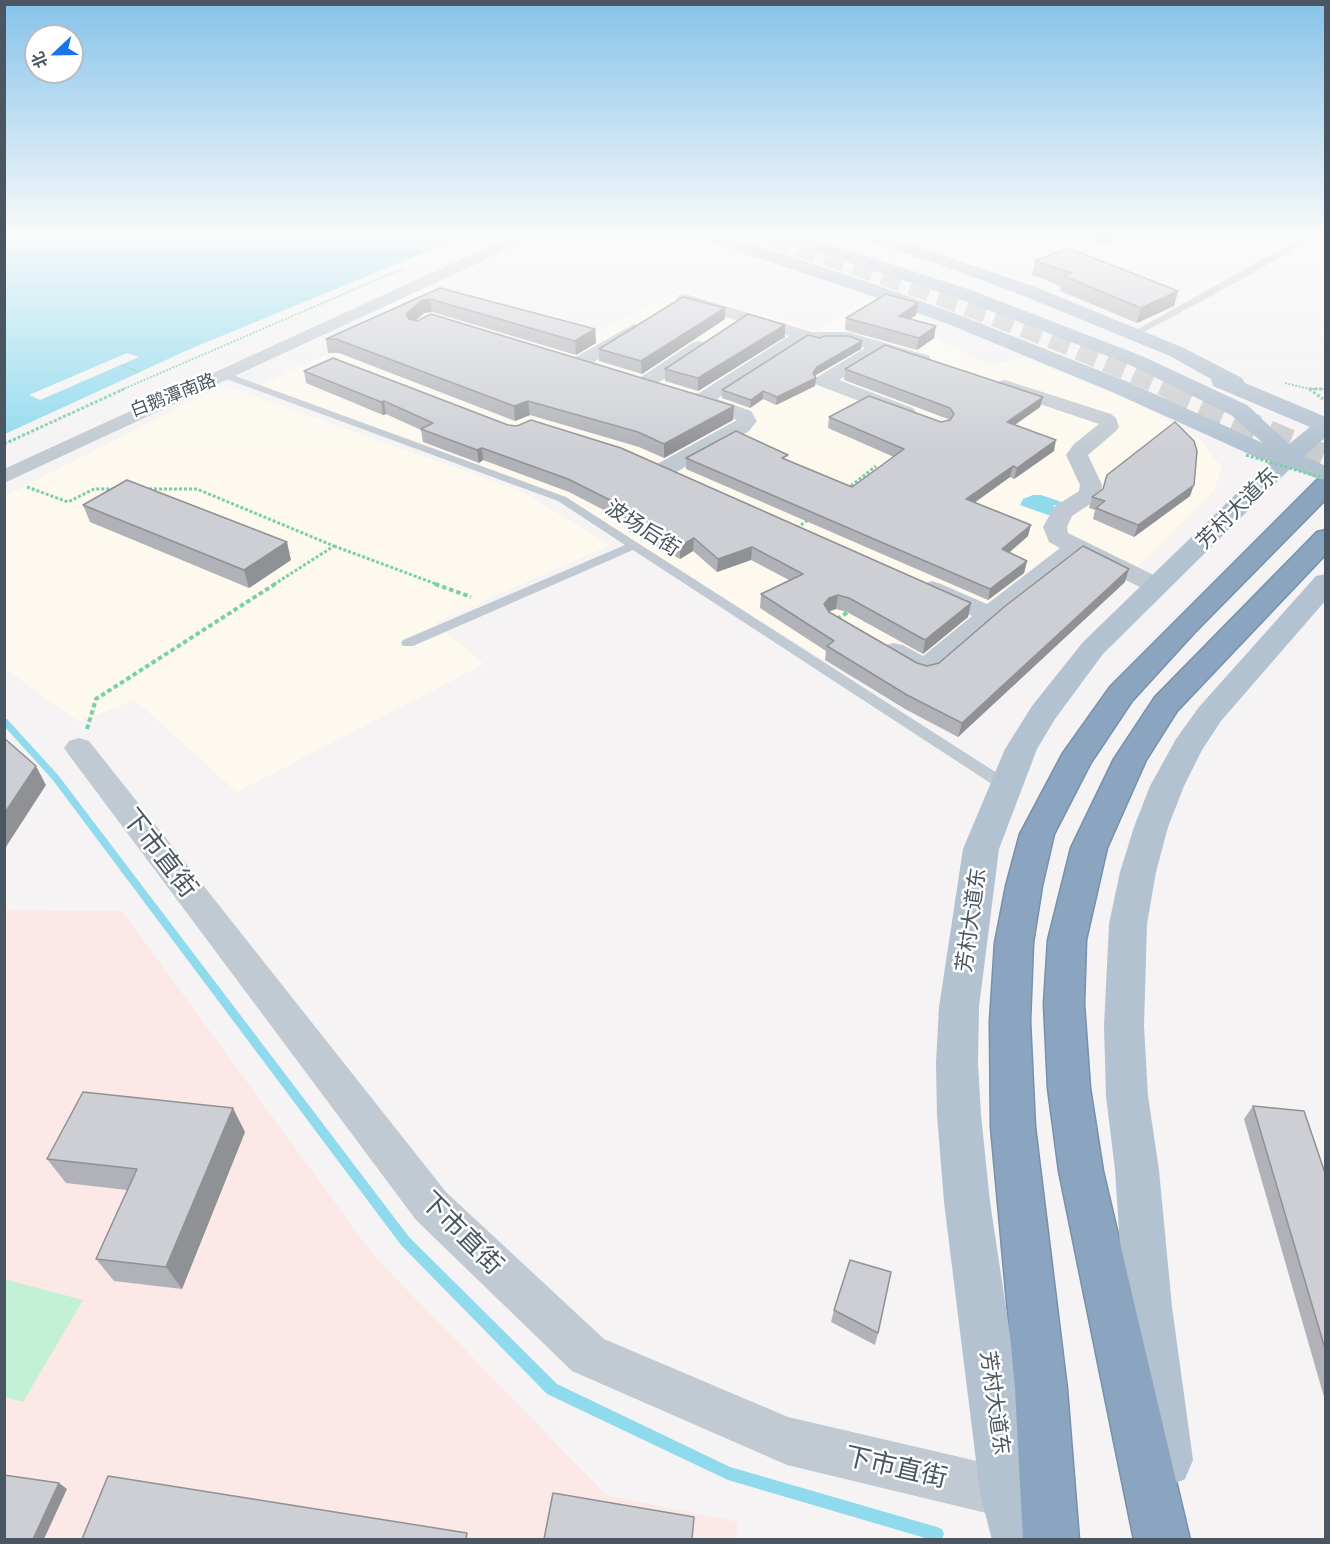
<!DOCTYPE html>
<html>
<head>
<meta charset="utf-8">
<style>
  body { margin:0 }
  #map { position:relative; width:1330px; height:1544px; overflow:hidden; background:#f5f3f3; font-family:Ubuntu,"Noto Sans SC",sans-serif }
  canvas { display:block }
  .frame { position:absolute; inset:0; border:6px solid #4a5661; pointer-events:none }
  .north { position:absolute; left:24px; top:24px; width:60px; height:60px; box-sizing:border-box; background:#fff; border:2px solid #b7bbc0; border-radius:50%; rotate:248deg; font-size:16px; font-weight:700; line-height:24px; text-align:center; color:#4a5661 }
  .north::after { content:''; display:block; margin:auto; width:21px; height:27px; background:#1a73e8; clip-path:polygon(50% 0,100% 100%,50% 72%,0 100%) }
</style>
</head>
<body>
<div id="map">
<canvas width="1330" height="1544"></canvas>
<div class="frame"></div>
<div class="north">北</div>
</div>
<script>
const ctx = document.querySelector('canvas').getContext('2d');
ctx.lineJoin = 'round';
function paint(path, color) { ctx.fillStyle = color; ctx.fill(path, 'evenodd'); }
const shape = rows => new Path2D(rows.map(r => 'M' + r).join(''));
function trace(path, color, width, dash) { ctx.strokeStyle = color; ctx.lineWidth = width; ctx.lineCap = dash ? 'butt' : 'round'; ctx.setLineDash(dash || []); ctx.stroke(path); }
function label(font, color, halo, rows, align = 'center') {
  ctx.font = font + ' Ubuntu,"Noto Sans SC",sans-serif'; ctx.lineWidth = 5; ctx.setLineDash([]); ctx.textBaseline = 'middle'; ctx.strokeStyle = halo; ctx.fillStyle = color; for (const [text, x, y, turn = 0] of rows) {
    ctx.save(); ctx.translate(x, y); ctx.rotate((+turn || 0) * Math.PI / 180); ctx.textAlign = isNaN(turn) ? turn : align; if (halo) ctx.strokeText(text, 0, 0); ctx.fillText(text, 0, 0); ctx.restore();
  }
}
const commercial = shape([
  [418,284,594,335,680,290,815,330,867,300,917,314,941,341,990,366,1023,357,1138,404,1199,438,1222,468,1214,491,1132,572,1129,579,958,737,905,709,562,499,258,387,368,335,398,315,379,302],
  [219,387,243,392,521,491,610,545,435,623,484,664,237,792,135,700,79,722,5,669,5,496]
]);
const medical = shape([
  [5,910,122,911,374,1256,606,1495,738,1522,736,1540,5,1540]
]);
const green = shape([
  [4,1279,83,1300,23,1402,5,1397]
]);
const water = shape([
  [4,236,465,236,190,349,5,434],
  [1033,495,1041,495,1062,502,1061,506,1054,505,1052,514,1048,515,1020,505,1023,499]
]);
const pier = shape([
  [127,353,139,357,40,400,29,395]
]);
const stream = shape([
  [4,719,7,719,58,775,409,1237,557,1384,730,1467,937,1527,942,1529,944,1534,942,1539,932,1540,728,1480,547,1394,401,1245,52,779,4,726,4,719]
]);
const primaryTunnelFar1 = shape([
  [769,236,906,283,1051,338,1172,390]
]);
const primaryTunnel = shape([
  [1169,389,1326,457]
]);
const pathFar2 = shape([
  [121,365,139,372],
  [1285,383,1309,389,1326,389],
  [1309,389,1311,390],
  [121,390,404,268]
]);
const pathFar1 = shape([
  [1309,389,1326,389],
  [1309,389,1323,399],
  [4,444,124,389],
  [27,487,68,502,94,489,116,489],
  [144,489,197,489,334,546,273,585],
  [847,489,876,466],
  [797,528,808,520],
  [334,546,439,585]
]);
const path = shape([
  [435,584,471,597],
  [837,619,851,610],
  [87,729,96,699,275,584]
]);
const lane = shape([
  [1304,236,1314,236,1257,271,1137,336,1129,334,1304,236],
  [221,373,227,373,566,497,1011,782,1014,786,1011,790,1006,791,1001,790,633,550,413,646,403,646,401,643,403,640,625,545,558,501,221,377,221,373]
]);
const street = shape([
  [512,236,533,236,530,239,4,483,4,469,512,236],
  [698,236,724,236,734,239,736,242,728,247,701,239,698,236],
  [685,294,812,332,848,332,929,356,931,360,929,364,922,366,882,353,839,380,913,408,916,412,913,416,899,416,817,385,814,381,817,377,865,348,847,342,807,341,717,399,751,411,757,421,749,431,673,474,665,476,657,474,654,469,657,464,737,420,689,402,686,398,689,394,699,393,789,336,679,303,676,299,679,295,685,294],
  [634,324,640,325,643,329,640,333,586,367,572,367,570,363,572,359,634,324],
  [699,341,706,343,708,347,706,351,652,387,638,387,635,383,638,379,692,343,699,341],
  [1005,380,1111,414,1116,418,1119,427,1116,431,1088,455,1102,485,1101,494,1098,499,1072,516,1067,527,1068,533,1166,581,1169,586,1166,591,1157,593,1148,591,1079,557,999,619,935,675,925,678,915,675,885,657,881,651,885,645,894,643,903,645,923,656,972,616,923,594,919,589,923,584,932,581,941,584,987,604,1060,548,1049,542,1043,527,1054,507,1079,491,1080,485,1066,455,1074,444,1099,424,998,390,995,386,998,382,1005,380],
  [79,738,89,741,446,1192,604,1339,788,1417,1007,1468,1025,1475,1032,1493,1025,1511,1007,1518,787,1465,572,1371,416,1220,69,755,64,748,69,741,79,738]
]);
const primary = shape([
  [719,236,737,236,737,239,877,285,967,318,1128,382,1263,443,1231,415,1128,364,957,298,780,240,778,236,804,236,971,290,1142,356,1247,405,1289,444,1310,427,1213,386,1211,379,1170,356,1024,296,938,264,863,240,861,236,887,236,1038,288,1184,348,1242,378,1245,383,1326,417,1326,437,1304,456,1326,466,1326,482,1291,468,1103,654,1055,719,1037,749,999,849,979,1007,978,1063,981,1115,990,1202,1034,1493,1048,1540,992,1540,980,1493,944,1202,937,1115,936,1063,939,1007,963,849,1005,749,1032,706,1083,642,1270,461,1260,459,1112,392,953,326,863,293,722,246,719,236],
  [1326,574,1326,600,1221,721,1202,750,1184,786,1168,827,1156,872,1147,924,1144,1026,1148,1096,1159,1170,1172,1307,1193,1460,1185,1479,1166,1487,1147,1479,1139,1460,1124,1307,1115,1170,1106,1096,1104,1026,1109,924,1120,872,1134,827,1150,786,1176,739,1199,707,1316,576,1326,574]
]);
const highway = shape([
  [1326,478,1326,499,1194,633,1132,701,1090,764,1054,834,1042,886,1033,943,1030,1021,1035,1127,1067,1389,1079,1540,1023,1540,1015,1389,991,1127,990,1021,995,943,1006,886,1020,834,1063,753,1110,687,1317,480,1326,478],
  [1326,530,1326,554,1177,711,1146,760,1107,848,1086,940,1084,1004,1090,1088,1103,1171,1190,1540,1134,1540,1059,1171,1048,1088,1044,1004,1048,940,1071,848,1114,759,1155,697,1317,532,1326,530]
]);
const pathBridge = shape([
  [1246,455,1326,479]
]);
const wall = shape([
  [1080,236,1123,236,1104,244],
  [1035,261,1178,291,1174,306,1137,323,1060,291,1061,286,1032,275],
  [440,288,595,329,596,343,576,355,432,312,424,313,415,321,734,406,733,420,664,458,639,447,530,415,515,421,339,353,328,353,326,339],
  [916,315,910,319,934,338,917,350,845,330,846,318],
  [725,319,642,374,599,361,599,349],
  [785,325,785,337,698,391,665,381,665,369],
  [820,338,862,341,861,349,816,375,815,376,816,378,815,386,776,405,763,399,750,408,722,398,722,390],
  [845,369,1043,397,1040,407,1015,425,1054,451,1014,479,1010,477,974,503,1028,536,1009,553,1027,561,1024,573,988,600,686,469,686,458,787,460,852,487,894,457,828,428,829,417,941,422,949,421,948,419,844,380],
  [304,371,971,603,968,617,923,654,847,612,836,609,828,612,917,663,927,666,939,663,1125,582,958,737,905,709,825,660,826,651,760,608,761,594,789,580,751,560,717,572,693,551,680,559,629,532,629,523,569,492,483,460,479,463,423,442,421,430,386,414,383,415,306,383],
  [1190,496,1134,537,1093,519,1095,510,1089,508,1092,497],
  [83,505,291,560,249,588,90,522],
  [1253,1106,1326,1176,1326,1404,1244,1119],
  [245,1132,182,1289,114,1281,96,1259,127,1190,66,1183,47,1159],
  [834,1310,878,1333,875,1345,831,1322]
]);
const shadedWall = shape([
  [1106,236,1123,236,1104,244],
  [1178,291,1174,306,1137,323,1141,308],
  [430,299,432,312,424,313,408,327,406,314,422,300],
  [918,303,916,315,897,327,899,316],
  [725,308,725,319,642,374,641,361],
  [785,325,785,337,698,391,698,378],
  [936,326,934,338,917,350,919,338],
  [595,329,596,343,576,355,575,341],
  [862,341,861,349,816,375,813,379,816,378,815,386,776,405,777,397,813,373,817,367],
  [763,391,763,399,750,408,751,400],
  [1043,397,1040,407,1004,432,1007,422],
  [384,401,386,414,383,415,381,402],
  [528,401,530,415,515,421,514,406],
  [734,406,733,420,664,458,664,444],
  [1056,440,1054,451,1014,479,1017,468],
  [482,448,483,460,479,463,477,450],
  [1013,466,1010,477,964,510,966,499],
  [1194,485,1190,496,1134,537,1138,525],
  [1031,525,1028,536,999,561,1002,549],
  [694,538,693,551,680,559,680,546],
  [287,542,291,560,249,588,244,570],
  [752,547,751,560,717,572,718,559],
  [1027,561,1024,573,988,600,990,589],
  [1129,569,1125,582,958,737,962,723],
  [838,595,836,609,827,612,824,604,829,598],
  [971,603,968,617,923,654,925,640],
  [36,766,46,785,4,850,4,814],
  [233,1108,245,1132,182,1289,166,1267],
  [59,1483,67,1489,44,1539,33,1539]
]);
const building = shape([
  [1068,248,1178,291,1141,308,1064,276,1072,273,1035,261,1068,248],
  [440,288,595,329,575,341,430,299,422,300,406,314,409,319,417,321,431,314,734,406,664,444,638,432,528,401,514,406,336,339,326,339,440,288],
  [886,294,918,303,899,316,936,326,919,338,846,318,886,294],
  [683,297,725,308,641,361,599,349,683,297],
  [748,314,785,325,698,378,665,369,748,314],
  [808,335,820,338,824,336,849,336,862,341,817,367,813,373,816,378,777,397,763,391,751,400,722,390,808,335],
  [885,345,1043,397,1007,422,1056,440,1017,468,1013,466,966,499,1031,525,1002,549,1027,561,990,589,686,458,736,431,788,455,782,458,852,487,904,449,829,417,869,396,941,422,950,420,954,414,950,408,845,369,885,345],
  [333,358,508,425,517,426,531,420,621,448,971,603,925,640,849,598,838,595,829,598,824,604,829,612,917,663,927,666,939,663,1004,607,1083,546,1129,569,962,723,907,695,827,646,834,641,761,594,803,574,752,547,718,559,694,538,680,546,629,519,638,514,568,479,482,448,477,450,421,429,433,423,384,401,381,402,304,371,333,358],
  [1175,422,1194,441,1197,451,1194,485,1138,525,1096,508,1105,501,1092,497,1103,489,1107,475,1175,422],
  [127,480,287,542,244,570,83,505,127,480],
  [4,738,36,766,4,814,4,738],
  [83,1092,233,1108,166,1267,96,1259,137,1169,47,1159,83,1092],
  [1253,1106,1304,1111,1326,1176,1326,1352,1253,1106],
  [850,1260,891,1272,878,1333,834,1310,850,1260],
  [4,1475,59,1483,33,1539,4,1539,4,1475],
  [108,1476,467,1533,466,1539,82,1539,108,1476],
  [553,1493,694,1517,692,1539,544,1539,553,1493]
]);
const farStreetnames = [
  ["白鹅潭南路",173,395,-21]
];
const streetNames = [
  ["芳村大道东",1237,508,-45],
  ["波场后街",643,528,33],
  ["芳村大道东",971,920,-82],
  ["芳村大道东",995,1403,82]
];
const nearStreetnames = [
  ["下市直街",160,853,52],
  ["下市直街",462,1233,45],
  ["下市直街",896,1467,13]
];
paint(commercial, '#fdf9ef');
paint(medical, '#fce8e6');
paint(green, '#c3f1d5');
paint(water, '#90daee');
paint(pier, '#f5f3f3');
paint(stream, '#90daee');
trace(primaryTunnelFar1, '#caccce', 20, [20, 10]);
trace(primaryTunnel, '#caccce', 24, [24, 12]);
trace(highway, '#7690ad', 3);
trace(pathFar2, '#7ad0a6', 2, [2, 1.5]);
trace(pathFar1, '#7ad0a6', 3, [3, 2]);
trace(path, '#7ad0a6', 4, [4.5, 3]);
paint(lane, '#c1cad2');
paint(street, '#c1cad2');
paint(primary, '#b3c2d1');
paint(highway, '#8ba5c1');
trace(pathBridge, '#7ad0a6', 3, [3, 2]);
paint(wall, '#b0b2b7');
paint(shadedWall, '#909195');
paint(building, '#cdcfd5');
trace(building, '#909195', 1.5);
const sky = ctx.createLinearGradient(0, 0, 0, 452);
sky.addColorStop(0, '#85c3ea');
sky.addColorStop(0.52, '#fafafa');
sky.addColorStop(1, '#fafafa00');
ctx.fillStyle = sky;
ctx.fillRect(0, 0, 1330, 452);
label('18px', '#4a5661', '#fff', farStreetnames);
label('21px', '#4a5661', '#fff', streetNames);
label('26px', '#4a5661', '#fff', nearStreetnames);
</script>
</body>
</html>
